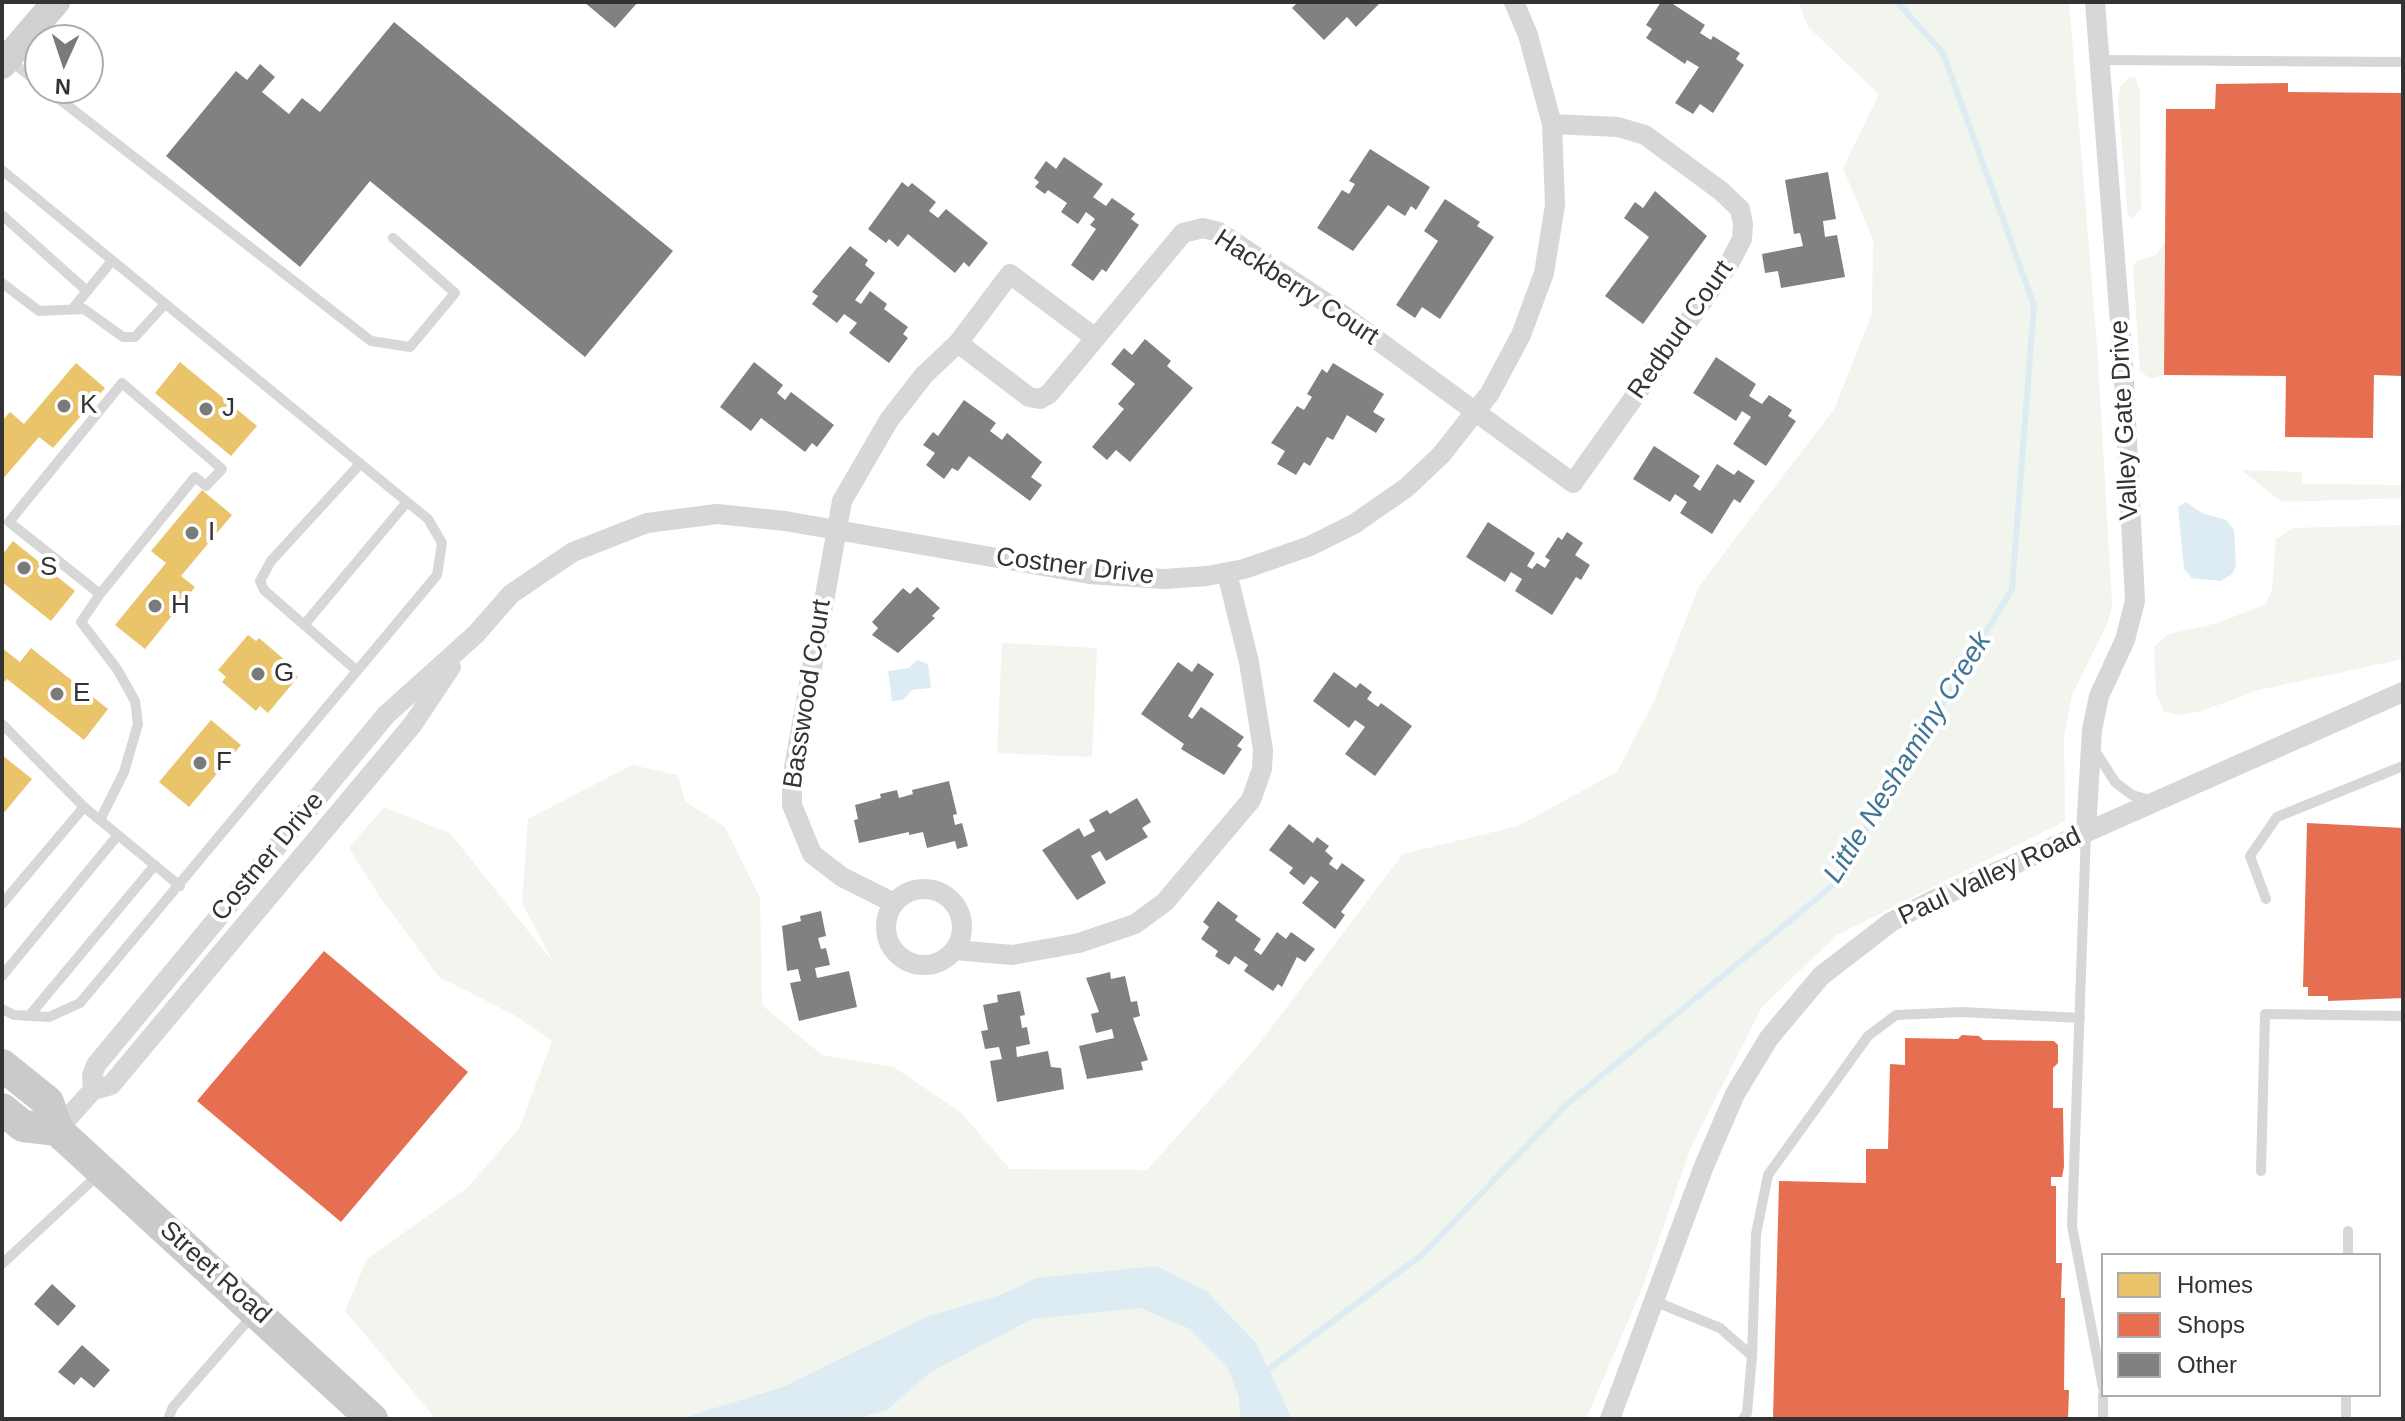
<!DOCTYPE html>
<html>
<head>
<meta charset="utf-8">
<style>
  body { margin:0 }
  #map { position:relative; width:2405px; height:1421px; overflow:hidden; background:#fff; font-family:Arial,sans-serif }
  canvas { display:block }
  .frame { position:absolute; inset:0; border:4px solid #333; pointer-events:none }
  .legend { position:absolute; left:2101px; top:1253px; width:280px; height:144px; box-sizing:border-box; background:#fff; border:2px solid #adadad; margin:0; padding:10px 14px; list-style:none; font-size:24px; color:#333 }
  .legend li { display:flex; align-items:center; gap:16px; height:40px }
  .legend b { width:40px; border:2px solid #adadad }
  .north { position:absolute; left:24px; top:24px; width:80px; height:80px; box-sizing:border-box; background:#fff; border:2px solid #adadad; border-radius:50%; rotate:183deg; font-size:22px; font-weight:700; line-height:32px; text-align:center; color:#333 }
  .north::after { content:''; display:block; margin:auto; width:28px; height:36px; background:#7a7a7a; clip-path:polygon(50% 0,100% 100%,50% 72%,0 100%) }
</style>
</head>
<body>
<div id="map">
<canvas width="2405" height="1421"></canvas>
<div class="frame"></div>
<ul class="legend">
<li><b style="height:22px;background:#e9c46a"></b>Homes</li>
<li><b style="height:22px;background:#e76f51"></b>Shops</li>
<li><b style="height:22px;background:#818181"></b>Other</li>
</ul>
<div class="north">N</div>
</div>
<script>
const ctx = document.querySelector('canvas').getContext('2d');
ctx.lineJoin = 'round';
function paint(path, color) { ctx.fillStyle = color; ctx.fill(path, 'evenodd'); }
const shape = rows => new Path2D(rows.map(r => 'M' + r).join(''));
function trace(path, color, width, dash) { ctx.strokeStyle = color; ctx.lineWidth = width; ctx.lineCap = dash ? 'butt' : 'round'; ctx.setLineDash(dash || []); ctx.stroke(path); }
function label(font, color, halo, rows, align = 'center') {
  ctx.font = font + ' Arial,sans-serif'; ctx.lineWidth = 8; ctx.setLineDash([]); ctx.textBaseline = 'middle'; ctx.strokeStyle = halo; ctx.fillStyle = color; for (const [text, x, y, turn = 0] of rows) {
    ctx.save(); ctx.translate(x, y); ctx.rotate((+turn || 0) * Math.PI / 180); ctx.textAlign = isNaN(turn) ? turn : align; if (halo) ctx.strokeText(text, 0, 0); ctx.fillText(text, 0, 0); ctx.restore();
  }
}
const green = shape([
  [1798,2,2069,2,2098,359,2112,605,2108,622,2072,695,2064,737,2065,821,1837,935,1762,1007,1691,1147,1643,1286,1586,1419,436,1419,345,1311,367,1259,467,1188,519,1129,552,1041,516,1016,439,977,380,897,349,848,384,807,450,833,553,962,522,903,528,819,632,765,678,775,685,801,725,827,760,898,762,1005,822,1055,894,1067,960,1112,1010,1169,1147,1170,1255,1049,1403,854,1518,826,1617,772,1654,701,1699,586,1835,408,1872,313,1873,240,1843,168,1879,94,1808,27],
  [2129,77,2136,78,2140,92,2141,209,2132,219,2128,215,2118,103,2120,87],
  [2165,242,2164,375,2151,379,2140,371,2133,268,2136,261,2156,255],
  [2241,470,2302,472,2302,484,2403,485,2403,498,2282,502],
  [2403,525,2403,659,2259,690,2201,711,2179,715,2164,712,2156,693,2154,647,2169,634,2218,623,2266,604,2272,589,2276,539,2292,528],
  [1002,643,1097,648,1092,757,997,753]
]);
const water = shape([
  [2186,502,2202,513,2226,520,2234,530,2236,565,2232,574,2221,581,2192,578,2184,569,2178,507],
  [917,660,928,664,931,688,912,690,903,700,892,701,888,671,909,668],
  [1157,1266,1206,1291,1256,1343,1292,1419,1240,1419,1239,1397,1228,1368,1190,1329,1140,1308,1032,1319,929,1373,887,1410,855,1419,680,1419,783,1387,928,1316,998,1296,1037,1278]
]);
const homes = shape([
  [180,362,257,426,231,456,155,393],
  [76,363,105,388,53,448,39,437,2,480,2,421,10,412,24,424],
  [202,490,232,515,181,576,195,587,145,649,115,625,166,563,151,551],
  [13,541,75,591,51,621,2,582,2,555],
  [248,635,256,641,259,638,293,667,290,670,298,677,268,713,260,706,256,711,222,682,226,677,218,670],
  [2,648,20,662,31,648,108,709,84,740,7,679,2,684],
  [211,720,241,745,189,807,159,782],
  [2,755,32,779,2,815]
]);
const shops = shape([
  [2288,83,2288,92,2403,93,2403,376,2374,375,2373,438,2285,437,2286,376,2164,375,2166,109,2215,109,2216,84],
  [2307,823,2403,828,2403,998,2328,1001,2328,996,2308,996,2308,987,2303,987],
  [324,951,468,1072,341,1222,197,1101],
  [1962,1035,1979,1036,1983,1040,2054,1041,2058,1045,2058,1063,2053,1068,2053,1108,2063,1108,2064,1167,2062,1177,2051,1177,2051,1186,2056,1186,2056,1263,2062,1263,2061,1298,2065,1298,2064,1390,2069,1390,2068,1419,1773,1419,1779,1181,1866,1183,1866,1149,1888,1149,1890,1064,1905,1065,1905,1038,1958,1039]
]);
const stream = shape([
  [1262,1374,1423,1254,1566,1105,1832,886,2012,589,2034,305,1943,53,1897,2]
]);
const building = shape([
  [584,2,638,2,615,28],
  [1298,2,1327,3,1381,2,1356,27,1347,17,1324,40,1292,8],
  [1661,2,1670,2,1705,25,1700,33,1711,40,1713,36,1740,53,1736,59,1744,65,1713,113,1700,104,1693,114,1675,103,1699,67,1687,60,1685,64,1646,38,1652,29,1646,25],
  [394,22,673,251,585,357,370,181,300,267,166,156,236,71,247,80,260,64,275,77,262,92,289,114,302,98,320,112],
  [1370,149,1430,187,1416,210,1411,206,1405,216,1388,205,1353,251,1317,228,1342,190,1349,194,1355,184,1349,181],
  [1064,157,1103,184,1093,197,1106,206,1112,198,1135,214,1131,219,1139,225,1106,272,1102,269,1093,281,1071,265,1096,229,1090,225,1095,219,1086,212,1078,224,1061,212,1067,203,1048,190,1045,194,1035,187,1039,182,1034,178,1046,161,1056,169],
  [1828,172,1836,219,1823,221,1825,237,1837,235,1845,277,1781,288,1778,271,1765,273,1762,254,1803,246,1800,233,1794,234,1785,180],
  [902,182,908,187,912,183,936,202,929,211,938,218,946,209,988,243,969,267,964,262,955,273,908,234,898,247,889,239,886,243,868,229],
  [1655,191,1707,236,1643,324,1605,296,1649,237,1624,218,1635,202,1643,208],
  [1445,199,1480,222,1477,226,1494,237,1440,319,1422,307,1415,318,1396,305,1438,241,1424,231],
  [850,246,868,260,865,265,875,273,855,300,861,304,870,291,887,304,884,309,908,327,903,334,908,338,889,363,849,333,857,323,844,314,837,323,812,304,818,296,812,292],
  [1145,339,1171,361,1167,366,1193,388,1130,462,1116,450,1107,460,1092,447,1124,409,1118,404,1135,384,1111,364,1124,348,1132,355],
  [1716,357,1756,384,1749,396,1762,404,1769,395,1792,410,1788,416,1796,421,1766,466,1733,444,1751,417,1742,411,1736,421,1693,393],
  [754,362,783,385,777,393,785,400,791,392,834,425,817,447,812,443,805,452,761,418,751,431,720,407],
  [1333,363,1384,394,1373,412,1385,419,1376,433,1347,415,1333,440,1327,437,1310,466,1304,462,1296,475,1277,464,1285,451,1271,443,1297,406,1304,410,1312,397,1307,394,1322,369,1327,373],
  [964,400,996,423,990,431,1002,440,1007,433,1042,462,1031,477,1042,485,1030,501,969,456,958,471,952,468,944,479,926,465,935,453,923,445,933,432,938,436],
  [1654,446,1700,476,1693,486,1700,491,1717,464,1734,475,1738,470,1755,481,1740,503,1734,499,1712,534,1680,513,1687,502,1675,494,1670,502,1633,479],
  [1488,522,1535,553,1527,566,1532,569,1537,563,1545,568,1550,560,1545,557,1558,537,1562,540,1567,532,1583,543,1575,555,1590,565,1581,580,1576,577,1552,615,1515,591,1522,579,1511,572,1505,582,1466,557],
  [917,587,940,608,932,616,935,618,898,653,872,635,878,628,872,622,903,588,910,594],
  [1178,662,1192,672,1198,663,1214,674,1188,716,1192,719,1201,707,1244,737,1237,746,1242,749,1224,775,1181,749,1184,744,1141,714],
  [1334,672,1356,688,1360,683,1372,692,1367,699,1378,707,1381,703,1412,726,1375,776,1345,754,1365,727,1355,720,1349,728,1313,701],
  [949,781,957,814,953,815,955,825,962,823,968,846,957,849,955,841,927,848,923,832,909,835,909,832,859,843,854,820,858,819,855,805,881,798,880,794,897,790,899,798,913,794,912,790],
  [1137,798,1151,822,1142,828,1148,837,1106,861,1100,851,1091,856,1106,883,1077,900,1042,850,1079,828,1084,837,1095,831,1089,820,1107,810,1110,814],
  [1289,824,1313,843,1317,837,1329,846,1325,851,1333,858,1329,864,1337,870,1342,863,1365,880,1341,912,1345,915,1335,929,1302,903,1319,882,1311,876,1304,885,1289,873,1293,868,1269,850],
  [1218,901,1238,916,1235,920,1261,939,1254,950,1261,955,1277,932,1286,939,1291,932,1315,949,1305,962,1297,957,1282,987,1278,984,1273,991,1244,971,1248,965,1235,956,1229,965,1215,956,1218,951,1201,939,1209,927,1203,922],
  [821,911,826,936,818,938,821,949,826,948,830,965,815,968,817,978,849,971,857,1007,799,1021,790,983,801,981,798,969,787,971,782,926,801,921,800,916],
  [1110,972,1111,979,1125,976,1131,1002,1137,1001,1140,1016,1133,1018,1148,1060,1141,1062,1143,1070,1087,1079,1079,1046,1114,1038,1112,1029,1096,1033,1091,1014,1099,1012,1086,978],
  [1020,991,1025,1015,1020,1016,1022,1028,1027,1027,1030,1044,1016,1047,1017,1057,1048,1051,1051,1067,1061,1068,1064,1089,997,1102,990,1061,1002,1059,999,1047,985,1049,981,1031,988,1030,983,1005,998,1002,997,995],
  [52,1284,76,1306,58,1326,34,1304],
  [82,1345,110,1370,94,1388,81,1377,74,1385,58,1372]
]);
const lane = shape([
  [9,60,40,84],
  [2100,60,2403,62],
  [45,88,371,341,410,347,455,293,393,238],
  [2,170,428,519,442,543,437,575,80,1003,49,1017,14,1015,2,1009],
  [2,215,87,291],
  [2,283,39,311,84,309,123,337,135,337,164,305],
  [74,307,111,262],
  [100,594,9,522,122,383,222,469,206,486,195,477,100,594,81,622,117,669,135,701,138,724,124,772,100,820],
  [304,625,407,502],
  [356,670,264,590,260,581,271,561,360,464],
  [2,724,84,807],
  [2096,752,2115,782,2132,795,2154,801],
  [2086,832,2072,1226,2103,1388],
  [2266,899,2250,856,2277,817,2403,766],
  [2,904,84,807,180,886],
  [2,976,118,835],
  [29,1016,155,865],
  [2261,1171,2265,1014,2403,1016],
  [2348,1255,2348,1231],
  [2,1264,98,1175],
  [1654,1301,1720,1328,1752,1356,1747,1413,1743,1419],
  [1752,1356,1756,1234,1768,1175,1868,1036,1896,1015,1962,1012,2080,1018],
  [168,1419,173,1407,252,1316],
  [2103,1419,2103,1395],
  [2346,1419,2346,1395]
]);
const street = shape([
  [958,343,1029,397,1040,399,1049,394,1183,233,1203,228,1219,232,1328,304,1573,483,1729,264,1742,239,1743,224,1740,209,1721,191,1645,135,1618,127,1552,124],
  [2086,832,2092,730,2099,696,2125,640,2135,601,2123,361,2095,2],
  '886 927a38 38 0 1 1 76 0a38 38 0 1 1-76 0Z',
  [894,903,842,877,812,854,792,805,792,779,842,501,889,420,924,375,958,343,1010,274,1094,337],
  [955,950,1012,955,1079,943,1135,924,1165,902,1251,800,1262,769,1263,750,1249,662,1227,573],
  [93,1090,92,1076,96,1065,386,715,476,634,511,594,573,552,647,523,717,514,785,521,1089,574,1164,579,1207,576,1244,569,1310,546,1354,524,1406,488,1441,455,1490,393,1521,335,1544,273,1555,205,1552,124,1528,35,1514,2],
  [57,1130,93,1090,111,1085,413,724,451,667],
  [1610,1419,1704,1166,1735,1094,1769,1038,1821,976,1891,922,1931,901,2403,692]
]);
const secondary = shape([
  [2,65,56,2]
]);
const primary = shape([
  [2,1065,48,1102,57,1130,372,1419],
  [2,1109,23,1126,57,1130]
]);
const markers = [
  [64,406,8,"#7a7a7a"],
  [206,409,8,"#7a7a7a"],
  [192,533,8,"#7a7a7a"],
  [24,568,8,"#7a7a7a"],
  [155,606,8,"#7a7a7a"],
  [258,674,8,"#7a7a7a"],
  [57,694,8,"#7a7a7a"],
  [200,763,8,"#7a7a7a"]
];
const streetNames = [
  ["Hackberry Court",1296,288,33],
  ["Redbud Court",1681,330,-55],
  ["Valley Gate Drive",2125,420,-93],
  ["Costner Drive",1075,567,7],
  ["Basswood Court",808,694,-81],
  ["Costner Drive",268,857,-50],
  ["Paul Valley Road",1990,877,-25],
  ["Street Road",215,1273,42]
];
const poiNames = [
  ["K",80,406],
  ["J",222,409],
  ["I",208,533],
  ["S",40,568],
  ["H",171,606],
  ["G",274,674],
  ["E",73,694],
  ["F",216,763]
];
const waterNames = [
  ["Little Neshaminy Creek",1908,758,-58]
];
paint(green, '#f1f5ed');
paint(water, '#ddebf3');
paint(homes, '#e9c46a');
paint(shops, '#e76f51');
trace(stream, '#ddebf3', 6);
paint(building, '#818181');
trace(lane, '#d7d7d7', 10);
trace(street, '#d7d7d7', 20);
trace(secondary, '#d0d0d0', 28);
trace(primary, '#cacaca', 32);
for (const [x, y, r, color] of markers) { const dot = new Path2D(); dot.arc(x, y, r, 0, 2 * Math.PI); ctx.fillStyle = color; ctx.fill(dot); trace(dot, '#fff', 3); }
label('26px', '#333', '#fff', streetNames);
label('26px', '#333', '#fff', poiNames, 'left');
label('italic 28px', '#3f7597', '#fff', waterNames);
</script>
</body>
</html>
